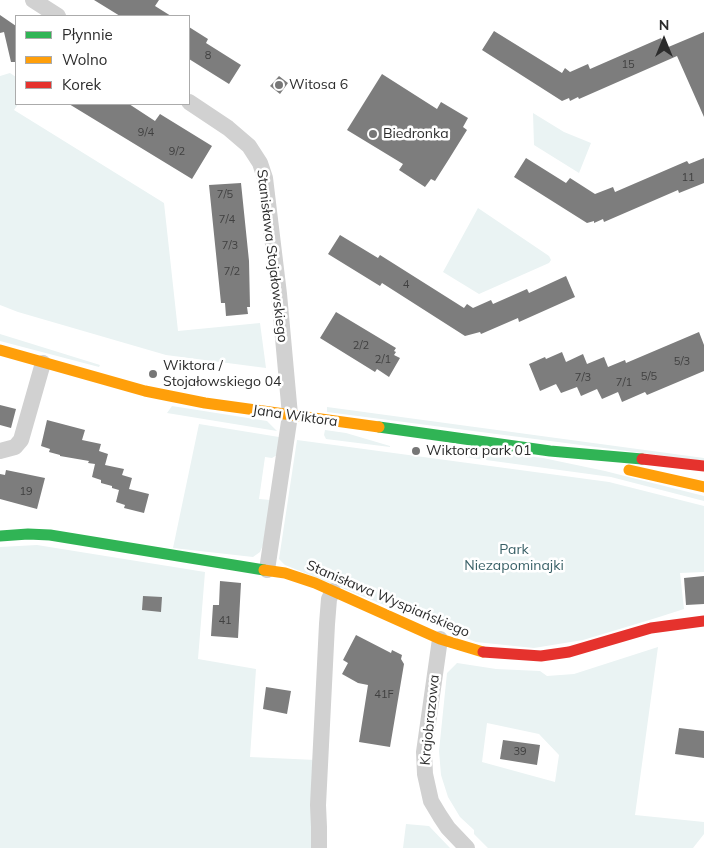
<!DOCTYPE html>
<html>
<head>
<meta charset="utf-8">
<style>
  body { margin:0 }
  #map { position:relative; width:704px; height:848px; overflow:hidden; background:#fff; font-family:Mulish,sans-serif }
  canvas { display:block }
  .legend { position:absolute; left:15px; top:15px; width:175px; height:90px; box-sizing:border-box; background:#fff; border:1px solid #ababab; margin:0; padding:6px 9px; list-style:none; font-size:15px; color:#2c2c2c }
  .legend li { display:flex; align-items:center; gap:10px; height:25px }
  .legend b { width:25px; border:1px solid #ababab }
  .north { position:absolute; left:639px; top:15px; width:50px; height:50px; -webkit-text-stroke:4px #fff; paint-order:stroke; rotate:0deg; font-size:14px; font-weight:700; line-height:20px; text-align:center; color:#2c2c2c }
  .north::after { content:''; display:block; margin:auto; width:18px; height:22px; background:#2c2c2c; clip-path:polygon(50% 0,100% 100%,50% 72%,0 100%) }
</style>
</head>
<body>
<div id="map">
<canvas width="704" height="848"></canvas>
<ul class="legend">
<li><b style="height:6px;background:#30b455"></b>Płynnie</li>
<li><b style="height:6px;background:#ff9f0a"></b>Wolno</li>
<li><b style="height:6px;background:#e5322d"></b>Korek</li>
</ul>
<div class="north">N</div>
</div>
<script>
const ctx = document.querySelector('canvas').getContext('2d');
ctx.lineJoin = 'round';
function paint(path, color) { ctx.fillStyle = color; ctx.fill(path, 'evenodd'); }
const shape = rows => new Path2D(rows.map(r => 'M' + r).join(''));
function trace(path, color, width, dash) { ctx.strokeStyle = color; ctx.lineWidth = width; ctx.lineCap = dash ? 'butt' : 'round'; ctx.setLineDash(dash || []); ctx.stroke(path); }
function label(font, color, halo, rows, align = 'center') {
  ctx.font = font + ' Mulish,sans-serif'; ctx.lineWidth = 5; ctx.setLineDash([]); ctx.textBaseline = 'middle'; ctx.strokeStyle = halo; ctx.fillStyle = color; for (const [text, x, y, turn = 0] of rows) {
    ctx.save(); ctx.translate(x, y); ctx.rotate((+turn || 0) * Math.PI / 180); ctx.textAlign = isNaN(turn) ? turn : align; if (halo) ctx.strokeText(text, 0, 0); ctx.fillText(text, 0, 0); ctx.restore();
  }
}
const green = shape([
  [10,73,16,77,16,104,18,104,14,110,164,203,178,331,260,323,266,368,166,355,18,312,0,305,0,76],
  [533,113,564,132,591,143,579,173,534,145],
  [478,208,549,256,551,260,549,263,479,294,443,272],
  [0,334,100,365,99,367,0,341],
  [172,406,267,421,277,431,167,413],
  [327,407,704,458,704,461,327,412],
  [199,424,279,437,277,455,272,458,265,457,259,499,270,500,263,545,260,552,253,557,173,548],
  [325,430,346,433,390,446,390,447,326,439,324,435],
  [297,440,609,482,704,506,704,572,680,573,684,609,656,618,583,640,534,648,476,642,285,565,279,559],
  [460,448,543,458,605,471,704,496,704,501,611,477,442,454,442,451],
  [37,545,205,572,198,659,256,669,250,757,316,760,312,848,0,848,0,547],
  [658,647,635,815,704,822,704,834,693,848,488,848,474,834,474,830,460,817,448,797,441,775,439,751,447,673,457,663,496,669,540,671,547,676,574,674],
  [487,723,539,734,559,755,555,782,482,762],
  [406,824,429,826,450,848,403,848]
]);
const building = shape([
  [94,0,159,0,155,6,171,16,120,16],
  [0,15,16,26,16,62,11,62,4,32,0,33],
  [189,27,208,39,206,43,241,65,229,84,189,59],
  [494,31,562,73,565,68,570,72,588,64,590,69,661,38,666,48,704,32,704,117,677,56,579,99,578,97,570,101,569,98,562,101,482,50],
  [382,74,437,109,441,102,468,118,463,127,467,130,449,159,435,181,431,179,425,187,399,170,403,164,347,130],
  [279,76,288,83,280,94,270,86],
  [69,104,129,104,155,121,160,114,212,146,192,179],
  [526,158,566,183,570,178,595,194,613,187,615,192,687,161,689,164,704,158,704,183,679,193,678,190,604,222,603,219,594,223,594,221,587,223,514,177],
  [241,183,249,261,250,307,247,307,248,314,226,316,225,303,221,303,209,185],
  [340,235,378,258,380,255,464,308,467,304,473,308,491,300,493,304,527,289,529,293,566,276,575,297,519,322,518,318,481,334,480,332,465,336,382,283,380,286,328,254],
  [336,312,396,348,394,351,396,352,394,355,400,358,389,377,377,369,375,372,320,338],
  [699,332,704,345,704,371,647,395,645,392,622,402,618,392,602,399,597,389,581,396,577,387,561,393,556,384,540,391,529,364,545,357,546,359,562,352,566,362,583,354,587,364,604,357,608,367,625,360,626,363],
  [0,405,16,409,11,428,0,425],
  [47,420,85,430,82,440,101,444,99,451,108,454,105,465,124,469,122,475,132,478,129,489,149,494,144,513,124,508,125,505,116,502,119,490,112,488,112,486,101,483,101,480,92,477,95,464,88,463,89,461,60,456,60,455,49,452,50,449,41,446],
  [6,470,45,478,37,509,0,499,0,474,5,475],
  [704,576,704,604,686,605,684,578],
  [220,581,241,583,238,638,211,636,213,605,219,605],
  [143,596,162,597,161,612,142,610],
  [356,635,391,653,392,650,402,655,401,659,404,664,390,747,359,742,368,685,358,683,342,674,348,663,343,660],
  [266,687,291,691,287,714,263,709],
  [679,728,704,731,704,758,675,754],
  [503,740,540,745,537,765,500,759]
]);
const street = shape([
  [33,0,58,16],
  [189,102,228,128,249,146,260,163,265,178,279,294,290,415,267,570],
  [0,451,15,447,21,440,43,363],
  [440,639,424,752,425,774,431,801,440,816,448,828,467,848],
  [319,848,319,827,318,805,327,624,329,599,333,591]
]);
const fast = shape([
  [379,427,550,451,642,459],
  [0,536,28,534,50,535,264,570]
]);
const slow = shape([
  [0,350,145,391,205,403,379,427],
  [629,470,704,487],
  [264,570,285,573,315,583,440,639,483,652]
]);
const jam = shape([
  [642,459,704,466],
  [483,652,541,656,569,652,651,628,704,621]
]);
const markers = [
  [279,85,5,"#767676"],
  [373,134,5,"#767676"],
  [153,374,5,"#767676"],
  [416,451,5,"#767676"]
];
const numberNames = [
  ["8",208,56],
  ["15",628,65],
  ["9/4",146,133],
  ["9/2",177,152],
  ["11",688,178],
  ["7/5",225,195],
  ["7/4",227,220],
  ["7/3",230,246],
  ["7/2",232,272],
  ["4",406,285],
  ["2/2",361,346],
  ["2/1",383,360],
  ["5/3",682,362],
  ["5/5",649,377],
  ["7/3",583,378],
  ["7/1",624,383],
  ["19",26,492],
  ["41",225,621],
  ["41F",384,695],
  ["39",520,752]
];
const poiNames = [
  ["Witosa 6",289,85],
  ["Biedronka",383,134],
  ["Wiktora /",163,366],
  ["Stojałowskiego 04",163,382],
  ["Wiktora park 01",426,451]
];
const streetNames = [
  ["Stanisława Stojałowskiego",272,256,83],
  ["Jana Wiktora",295,416,8],
  ["Stanisława Wyspiańskiego",388,599,23],
  ["Krajobrazowa",430,720,-84]
];
const parkNames = [
  ["Park",514,550],
  ["Niezapominajki",514,566]
];
paint(green, '#eaf3f3');
paint(building, '#7d7d7d');
trace(street, '#d1d1d1', 16);
trace(fast, '#30b455', 11);
trace(slow, '#ff9f0a', 11);
trace(jam, '#e5322d', 11);
for (const [x, y, r, color] of markers) { const dot = new Path2D(); dot.arc(x, y, r, 0, 2 * Math.PI); ctx.fillStyle = color; ctx.fill(dot); trace(dot, '#fff', 2); }
label('11px', '#404040', null, numberNames);
label('14px', '#2c2c2c', '#fff', poiNames, 'left');
label('14px', '#2c2c2c', '#fff', streetNames);
label('14px', '#396067', '#fff', parkNames);
</script>
</body>
</html>
